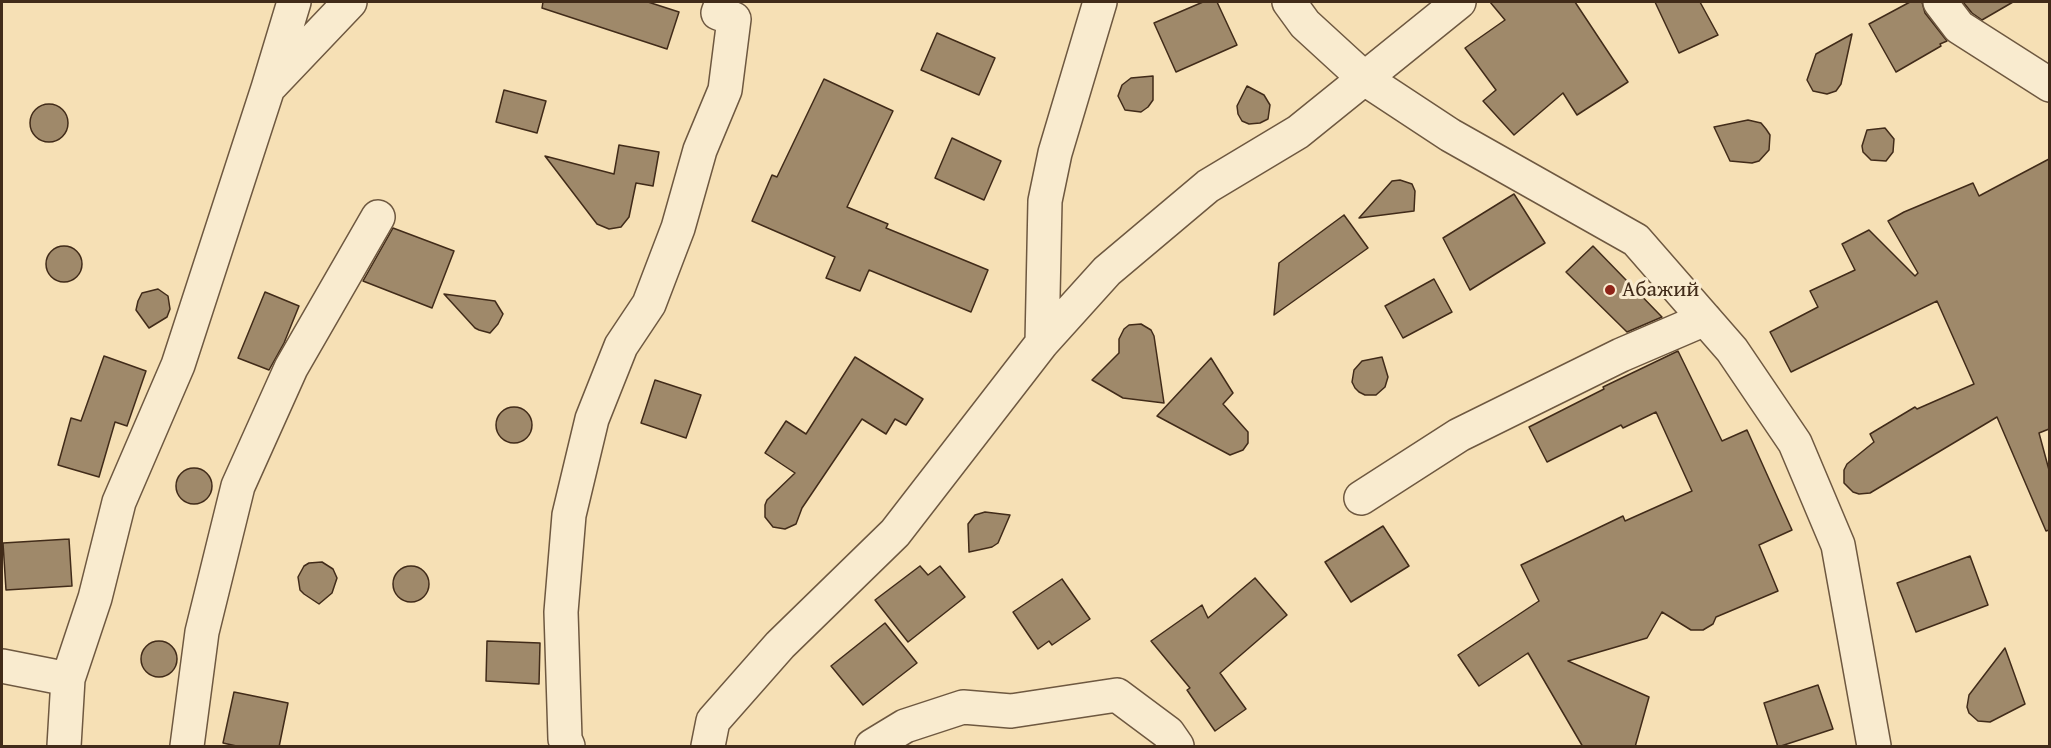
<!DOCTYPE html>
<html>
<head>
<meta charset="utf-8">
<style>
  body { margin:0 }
  #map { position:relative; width:2051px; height:748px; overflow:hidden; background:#f6e0b5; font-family:"Gentium Book Plus",serif }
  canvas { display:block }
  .frame { position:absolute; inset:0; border:3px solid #412b19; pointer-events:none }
</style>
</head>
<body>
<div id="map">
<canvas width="2051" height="748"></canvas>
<div class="frame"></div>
</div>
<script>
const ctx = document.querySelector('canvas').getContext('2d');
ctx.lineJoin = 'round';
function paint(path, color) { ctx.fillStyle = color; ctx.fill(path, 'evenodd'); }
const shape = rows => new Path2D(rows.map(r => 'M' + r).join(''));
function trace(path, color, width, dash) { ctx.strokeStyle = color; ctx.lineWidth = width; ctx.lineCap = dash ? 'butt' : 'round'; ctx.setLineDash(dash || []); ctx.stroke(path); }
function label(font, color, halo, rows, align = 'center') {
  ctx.font = font + ' "Gentium Book Plus",serif'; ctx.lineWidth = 6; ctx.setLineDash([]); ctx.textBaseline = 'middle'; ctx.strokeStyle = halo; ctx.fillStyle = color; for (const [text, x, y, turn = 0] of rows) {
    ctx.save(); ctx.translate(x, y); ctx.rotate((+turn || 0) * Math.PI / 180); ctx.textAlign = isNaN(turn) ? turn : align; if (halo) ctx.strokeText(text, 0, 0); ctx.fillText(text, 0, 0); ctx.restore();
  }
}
const building = shape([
  [543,2,648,2,679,12,667,49,542,8,543,2],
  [1203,2,1217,2,1237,45,1176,72,1154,23,1203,2],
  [1490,2,1575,2,1628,82,1577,115,1563,93,1514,135,1483,101,1496,90,1465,48,1505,20,1490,2],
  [1655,2,1700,2,1718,35,1679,53,1655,2],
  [1910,2,1922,2,1925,13,1947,41,1940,44,1941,46,1896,72,1869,24,1910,2],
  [1963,2,2013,2,1982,20,1972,13,1963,2],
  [937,33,995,58,979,95,921,70,937,33],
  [1852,34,1841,84,1836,91,1827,94,1813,91,1807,80,1816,54,1852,34],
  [1153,76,1153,100,1148,107,1141,112,1125,110,1118,96,1122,85,1131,78,1153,76],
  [824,79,893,111,847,207,888,224,886,228,988,270,971,312,869,270,860,291,826,278,835,257,752,221,772,175,777,177,824,79],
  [1247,86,1264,95,1270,105,1268,119,1260,123,1249,124,1242,121,1238,114,1237,106,1247,86],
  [504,90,546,101,537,133,496,122,504,90],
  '30 123a19 19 0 1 1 38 0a19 19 0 1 1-38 0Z',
  [1748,120,1761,123,1766,129,1770,135,1769,150,1759,161,1752,163,1730,161,1714,127,1748,120],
  [1885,128,1894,139,1893,152,1886,161,1871,160,1863,152,1862,146,1867,130,1885,128],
  [952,138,1001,161,984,200,935,178,952,138],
  [619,145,659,152,653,186,636,183,629,217,621,227,609,229,597,224,545,156,614,174,619,145],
  [2049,159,2049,429,2039,433,2049,470,2049,530,2046,531,1997,417,1870,493,1859,494,1853,492,1844,483,1844,470,1847,464,1874,442,1870,434,1915,407,1917,409,1974,384,1937,301,1791,372,1770,332,1818,307,1810,291,1855,270,1842,244,1869,230,1915,276,1918,273,1888,221,1904,212,1973,183,1979,196,2049,159],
  [1400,180,1412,184,1415,191,1414,211,1359,218,1392,181,1400,180],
  [1514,194,1545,243,1470,290,1443,238,1514,194],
  [1344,215,1368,248,1274,315,1279,263,1344,215],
  [393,228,454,251,432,308,363,281,393,228],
  [1593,246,1661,316,1662,317,1627,332,1566,272,1593,246],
  '46 264a18 18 0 1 1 36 0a18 18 0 1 1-36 0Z',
  [1434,279,1452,312,1403,338,1385,306,1434,279],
  [158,289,168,296,170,309,167,317,149,328,136,310,138,301,142,293,158,289],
  [265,292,299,306,284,343,269,370,238,358,265,292],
  [444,294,495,301,503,314,498,324,490,333,479,330,475,328,444,294],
  [1141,324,1151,330,1154,336,1164,403,1123,398,1092,380,1119,353,1119,339,1124,329,1129,325,1141,324],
  [1678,351,1722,441,1747,430,1792,530,1759,545,1778,591,1716,617,1713,624,1703,630,1691,630,1662,612,1647,638,1568,661,1649,697,1635,747,1583,747,1528,653,1479,686,1458,655,1539,601,1521,565,1623,516,1625,521,1692,491,1656,412,1623,428,1621,425,1547,462,1529,427,1604,389,1603,387,1678,351],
  [104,356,146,371,127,426,115,422,99,477,58,465,71,418,81,421,104,356],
  [855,357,923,399,906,425,895,419,886,434,862,419,802,508,796,524,785,529,773,527,765,517,765,505,767,500,795,473,765,453,786,421,806,434,855,357],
  [1382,357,1388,377,1385,387,1376,395,1365,395,1359,392,1355,388,1352,382,1354,370,1362,361,1382,357],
  [1211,358,1233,393,1223,404,1248,432,1248,443,1243,450,1230,455,1157,416,1211,358],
  [655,380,701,395,686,438,641,423,655,380],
  '496 425a18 18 0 1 1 36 0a18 18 0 1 1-36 0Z',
  '176 486a18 18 0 1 1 36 0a18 18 0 1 1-36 0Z',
  [985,512,1010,515,998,543,992,547,969,552,968,524,975,515,985,512],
  [1383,526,1409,566,1351,602,1325,562,1383,526],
  [69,539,72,586,6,590,3,543,69,539],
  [1970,556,1988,605,1916,632,1897,583,1970,556],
  [322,562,333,569,337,578,332,593,319,604,304,594,300,590,298,577,304,566,309,563,322,562],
  [920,566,928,575,940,566,965,597,908,642,875,600,920,566],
  '393 584a18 18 0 1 1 36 0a18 18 0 1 1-36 0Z',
  [1255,578,1287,615,1220,673,1246,709,1215,731,1187,690,1190,688,1151,641,1202,605,1208,618,1255,578],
  [1062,579,1090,619,1052,645,1049,641,1038,649,1013,612,1062,579],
  [885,623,917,663,863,705,831,666,885,623],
  [487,641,540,643,539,684,486,681,487,641],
  '141 659a18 18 0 1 1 36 0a18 18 0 1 1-36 0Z',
  [2005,648,2025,704,1990,722,1978,721,1969,713,1967,707,1969,695,2005,648],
  [1818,685,1833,729,1778,747,1764,703,1818,685],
  [234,692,288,703,279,747,241,747,223,743,234,692]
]);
const street = shape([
  [1289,2,1305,24,1365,79,1450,135,1636,240,1732,350,1795,443,1838,545,1874,746],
  [1940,2,1959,27,2050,85],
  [271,85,350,2],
  [1042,343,1045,201,1055,153,1100,2],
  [1361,498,1459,435,1621,355,1705,319],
  [2,666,68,679],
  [64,746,68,679,95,598,119,502,178,365,268,88,294,2],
  [187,746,202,632,238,486,291,368,378,217],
  [568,746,565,739,561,612,569,515,592,419,621,346,649,304,678,228,700,150,725,90,734,19,718,13,722,2],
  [708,746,713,721,780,645,895,533,1042,343,1107,271,1208,186,1298,132,1459,2],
  [872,746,905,726,963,707,1011,711,1117,695,1168,733,1177,746]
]);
const markers = [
  [1610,290,6,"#8f2418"]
];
const poiNames = [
  ["Абажий",1622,290]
];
paint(building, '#9f896a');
trace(building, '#412b19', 1.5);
trace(street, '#6e5840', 36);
trace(street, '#f9ebcf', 33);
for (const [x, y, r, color] of markers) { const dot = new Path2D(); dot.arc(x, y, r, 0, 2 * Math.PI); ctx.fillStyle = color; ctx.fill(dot); trace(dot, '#f9ebcf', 2); }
label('22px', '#412b19', '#f9ebcf', poiNames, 'left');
</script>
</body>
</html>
